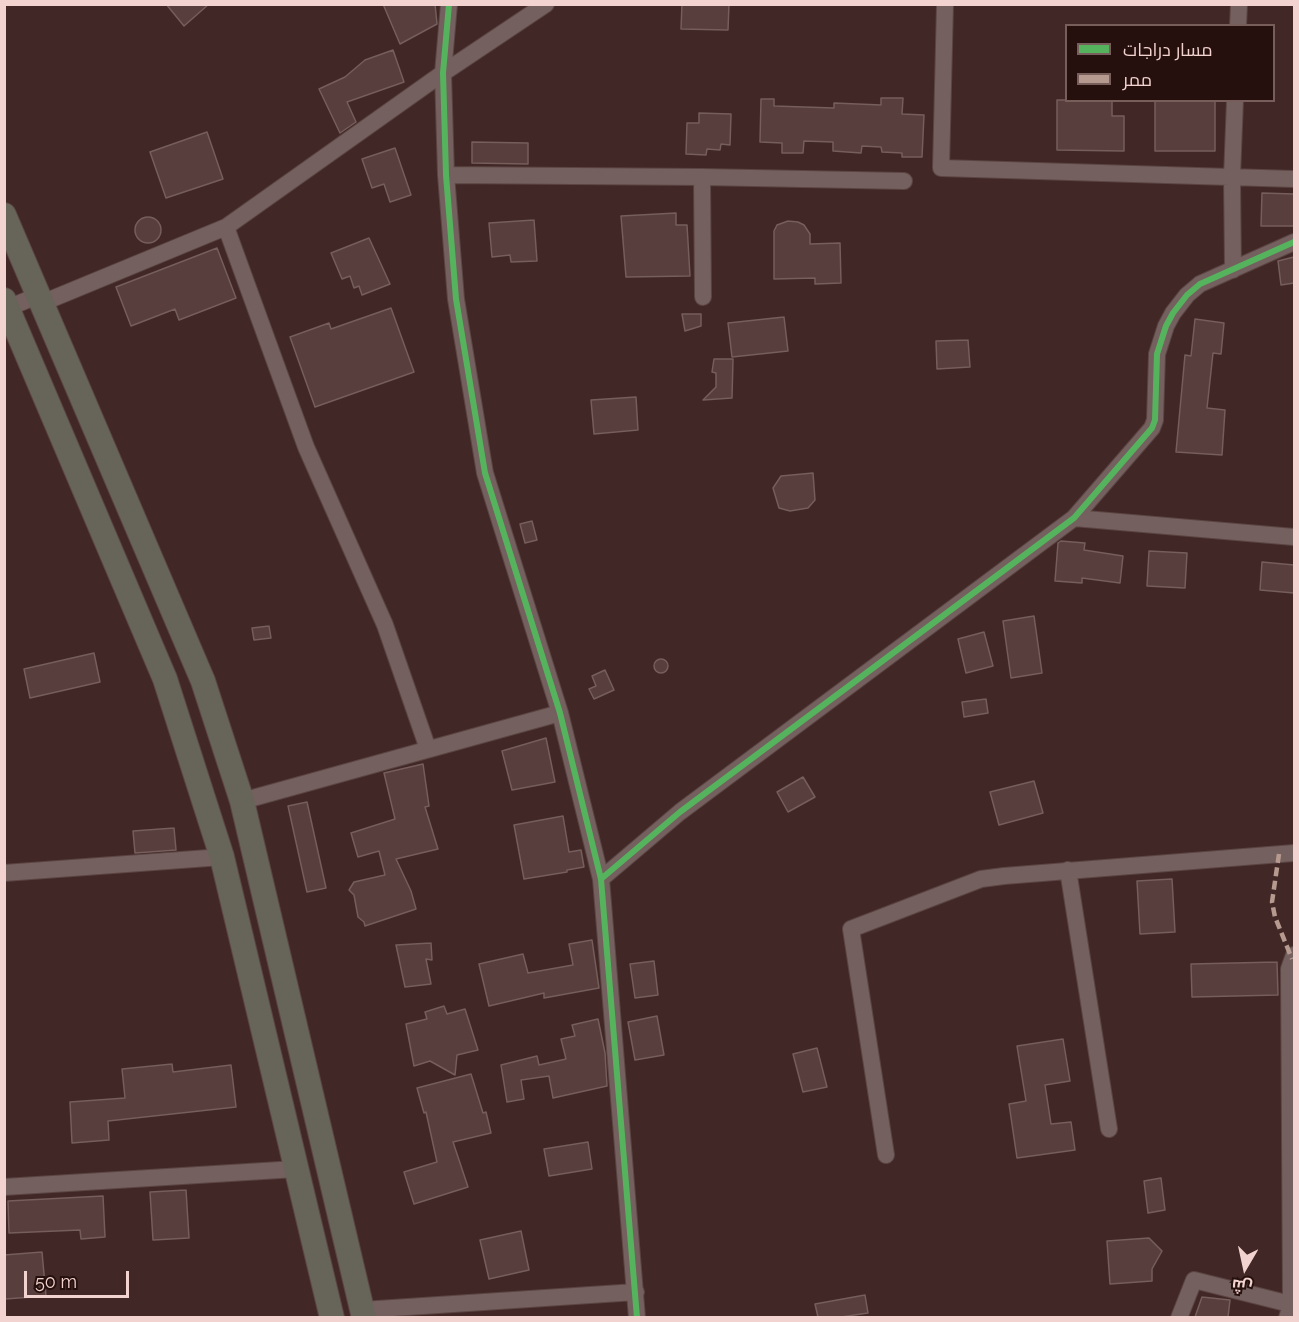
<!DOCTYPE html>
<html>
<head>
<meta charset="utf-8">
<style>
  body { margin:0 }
  #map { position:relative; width:1299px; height:1322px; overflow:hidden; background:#412826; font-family:Raleway,Cairo,sans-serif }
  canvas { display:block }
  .frame { position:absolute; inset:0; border:6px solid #f3d3cf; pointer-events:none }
  .legend { position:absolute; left:1065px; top:24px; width:210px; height:78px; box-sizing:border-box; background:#25100e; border:2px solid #775e5b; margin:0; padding:8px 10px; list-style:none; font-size:18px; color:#f3d3cf }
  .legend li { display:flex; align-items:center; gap:12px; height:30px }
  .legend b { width:30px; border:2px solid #775e5b }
  .north { position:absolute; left:1215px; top:1238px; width:60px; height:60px; -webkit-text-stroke:4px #25100e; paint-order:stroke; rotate:189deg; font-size:16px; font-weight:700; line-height:24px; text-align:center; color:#f3d3cf }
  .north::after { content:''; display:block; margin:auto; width:21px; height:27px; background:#f3d3cf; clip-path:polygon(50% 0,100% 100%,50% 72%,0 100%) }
  .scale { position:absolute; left:24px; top:1271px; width:105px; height:27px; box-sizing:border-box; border:3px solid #f3d3cf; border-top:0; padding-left:8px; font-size:18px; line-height:21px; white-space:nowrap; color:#f3d3cf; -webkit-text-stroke:4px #25100e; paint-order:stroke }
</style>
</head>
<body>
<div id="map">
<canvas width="1299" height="1322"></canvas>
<div class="frame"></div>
<ul class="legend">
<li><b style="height:8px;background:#56b35d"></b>مسار دراجات</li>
<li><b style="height:8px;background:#b69a8f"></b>ممر</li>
</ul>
<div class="north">ش</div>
<div class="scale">50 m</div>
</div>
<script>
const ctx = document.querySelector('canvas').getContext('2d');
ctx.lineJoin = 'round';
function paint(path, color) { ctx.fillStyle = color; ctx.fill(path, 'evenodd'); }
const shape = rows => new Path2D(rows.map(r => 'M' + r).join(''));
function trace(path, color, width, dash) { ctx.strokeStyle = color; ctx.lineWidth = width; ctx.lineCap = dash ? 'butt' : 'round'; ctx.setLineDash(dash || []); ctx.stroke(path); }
const building = shape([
  [166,4,209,4,184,26,166,4],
  [383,4,435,4,437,24,400,44,383,4],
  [682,4,729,4,728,30,681,29,682,4],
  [393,50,404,82,347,102,356,122,340,133,319,89,345,77,365,60,393,50],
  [881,98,903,98,902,114,924,115,922,157,902,157,902,153,882,152,881,147,862,146,861,153,833,151,833,142,804,141,803,153,782,153,782,143,760,142,761,99,774,99,774,106,834,108,834,103,881,105,881,98],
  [1057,100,1112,100,1112,116,1124,116,1124,151,1057,150,1057,100],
  [1155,100,1215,100,1215,151,1155,151,1155,100],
  [699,113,731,114,730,145,721,144,720,150,707,149,706,155,686,154,687,123,699,123,699,113],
  [207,132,223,179,166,198,150,152,207,132],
  [472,142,528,143,528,164,472,163,472,142],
  [395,148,411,195,390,202,384,184,372,188,362,159,395,148],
  [1262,193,1294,194,1294,226,1261,226,1262,193],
  [676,213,676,225,687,225,690,276,626,277,621,216,676,213],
  '135 230a13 13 0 1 1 26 0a13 13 0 1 1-26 0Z',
  [534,220,537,261,511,262,510,255,492,257,489,223,534,220],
  [788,221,798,222,804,225,810,234,810,244,840,243,841,283,815,284,815,278,774,279,774,231,777,225,788,221],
  [369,238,390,284,362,295,359,286,354,288,350,276,342,279,331,253,369,238],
  [217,248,236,298,179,320,175,309,131,326,116,287,217,248],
  [1294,257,1294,283,1281,285,1278,261,1294,257],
  [391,308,414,372,315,407,290,337,329,323,331,329,391,308],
  [682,314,701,314,701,326,685,331,682,314],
  [784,317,788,351,732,357,728,323,784,317],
  [1195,319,1224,323,1221,354,1213,353,1207,408,1225,410,1222,455,1176,452,1185,355,1191,356,1195,319],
  [968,340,970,367,937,369,936,341,968,340],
  [714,359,733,359,732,398,703,400,716,387,716,373,712,372,714,359],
  [636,397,638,430,594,434,591,400,636,397],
  [813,473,815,500,808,508,790,511,779,508,773,488,781,476,813,473],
  [532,521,537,540,525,543,520,524,532,521],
  [1061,541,1085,543,1084,550,1123,556,1120,583,1082,578,1082,583,1055,581,1058,543,1061,541],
  [1149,551,1187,553,1185,588,1147,586,1149,551],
  [1262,562,1294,565,1294,593,1260,590,1262,562],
  [1034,616,1042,673,1011,678,1003,621,1034,616],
  [269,626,271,638,254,640,252,628,269,626],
  [984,632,993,666,966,673,958,639,984,632],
  [94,653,100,682,30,698,24,669,94,653],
  '654 666a7 7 0 1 1 14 0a7 7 0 1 1-14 0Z',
  [605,670,614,690,594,699,589,689,596,686,592,676,605,670],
  [986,699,988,713,964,717,962,702,986,699],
  [546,738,555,782,512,790,502,751,546,738],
  [423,764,429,806,425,807,438,849,396,859,411,891,416,909,365,926,364,922,358,917,354,895,349,890,354,882,385,875,379,851,358,857,351,833,395,819,384,773,423,764],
  [803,777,815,797,788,812,777,792,803,777],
  [1034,781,1043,813,999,825,990,792,1034,781],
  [307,802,326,888,307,892,288,806,307,802],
  [563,816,569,852,581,850,584,867,567,870,567,872,524,879,514,825,563,816],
  [174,828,176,850,135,853,133,831,174,828],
  [1172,879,1175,932,1140,934,1137,881,1172,879],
  [592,940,599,988,544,998,544,993,489,1006,479,964,523,954,528,973,573,965,569,944,592,940],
  [431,943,432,960,426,959,431,984,405,987,396,945,431,943],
  [654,961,658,995,635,998,630,964,654,961],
  [1277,962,1278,995,1192,997,1191,964,1277,962],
  [444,1006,447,1014,465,1009,478,1050,457,1055,455,1075,430,1061,414,1066,406,1024,427,1019,425,1012,444,1006],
  [657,1016,664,1055,635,1060,628,1022,657,1016],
  [598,1019,605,1053,607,1086,553,1098,549,1076,521,1080,524,1099,507,1102,501,1065,537,1056,539,1065,566,1059,561,1039,575,1036,572,1025,598,1019],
  [1063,1039,1070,1081,1045,1085,1051,1124,1071,1122,1075,1150,1017,1158,1009,1104,1026,1101,1017,1046,1063,1039],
  [817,1048,827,1087,803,1092,793,1054,817,1048],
  [172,1064,173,1072,231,1065,236,1107,108,1121,109,1140,72,1143,70,1102,125,1098,122,1069,172,1064],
  [471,1074,483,1113,486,1112,491,1133,453,1142,468,1187,414,1204,404,1172,437,1162,426,1112,424,1113,417,1088,471,1074],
  [588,1142,592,1169,549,1176,544,1149,588,1142],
  [1161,1178,1165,1210,1148,1213,1144,1181,1161,1178],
  [186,1190,189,1238,153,1240,150,1192,186,1190],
  [103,1196,105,1237,81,1239,80,1230,9,1233,8,1201,103,1196],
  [521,1231,529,1270,489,1279,480,1240,521,1231],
  [1149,1238,1162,1251,1152,1269,1152,1281,1110,1284,1107,1241,1149,1238],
  [42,1252,46,1296,5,1299,4,1255,42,1252],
  [865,1295,868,1313,841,1317,818,1317,815,1304,865,1295],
  [1202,1297,1230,1300,1228,1317,1195,1317,1202,1297]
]);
const minor = shape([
  [449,4,443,73,446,175,456,299,485,473,560,713,601,879,637,1318],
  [945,4,941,168,1294,179],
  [1238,26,1239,4],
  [446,175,702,177,904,181],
  [702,177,703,297],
  [226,227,306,447,385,625,428,749],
  [1233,270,1232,177,1235,100],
  [42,303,226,227,443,73,546,4],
  [8,308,39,295],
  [1074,518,1294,537],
  [242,801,560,713],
  [1068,870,1109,1129],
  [4,873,222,857],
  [601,879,680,812,1074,518,1152,428,1155,420,1157,354,1166,326,1173,313,1187,295,1200,284,1294,242],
  [886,1155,851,929,981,879,1004,876,1294,853],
  [4,1187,296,1169],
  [362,1310,636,1292],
  [1179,1318,1194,1280,1294,1305],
  [1287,1318,1291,1305,1289,969,1294,955]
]);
const highway = shape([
  [4,215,203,681,242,801,364,1318],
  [4,300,165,679,222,857,332,1318]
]);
const quiet = shape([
  [1279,854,1272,902,1275,917,1292,959]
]);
const cycleway = shape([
  [449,4,443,73,446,175,456,299,485,473,560,713,601,879,637,1318],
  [601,879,680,812,1074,518,1152,428,1155,420,1157,354,1166,326,1173,313,1187,295,1200,284,1294,242]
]);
paint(building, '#583e3c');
trace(building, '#755e5c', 1.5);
trace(minor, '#5b4443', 18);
trace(highway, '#5b4443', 26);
trace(minor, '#74605e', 16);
trace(highway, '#676459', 24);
trace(quiet, '#b69a8f', 4.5, [9, 4.5]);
trace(cycleway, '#56b35d', 6);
</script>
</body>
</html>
